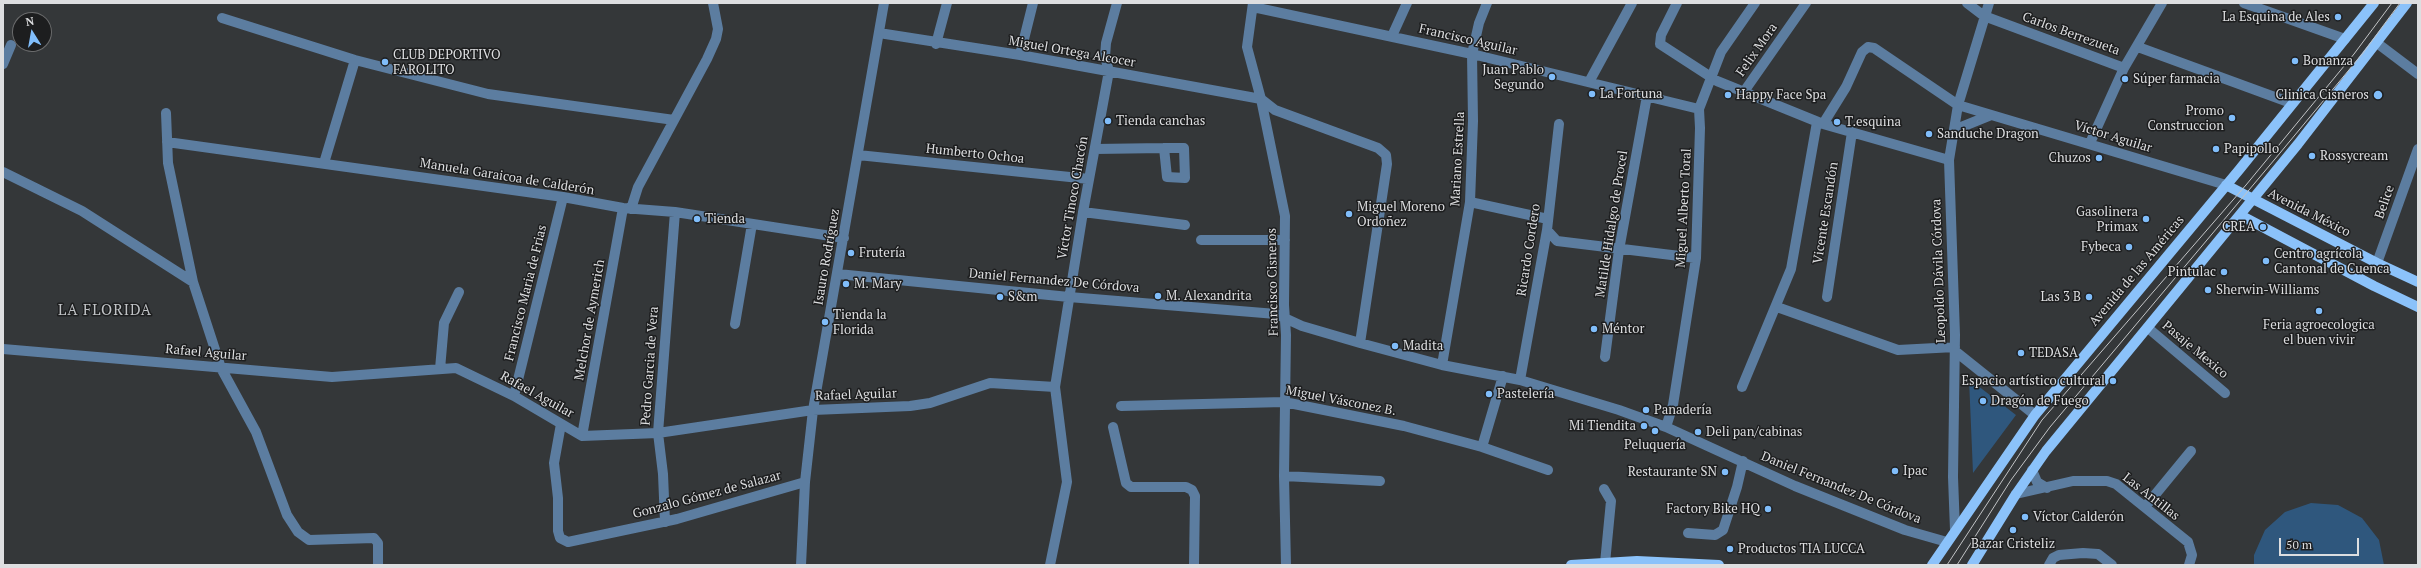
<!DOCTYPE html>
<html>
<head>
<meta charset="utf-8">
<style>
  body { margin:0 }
  #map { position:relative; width:2421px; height:568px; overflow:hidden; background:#343739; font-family:"PT Serif",serif }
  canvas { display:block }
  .frame { position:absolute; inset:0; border:4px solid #dddee0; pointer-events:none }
  .north { position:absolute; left:12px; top:12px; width:40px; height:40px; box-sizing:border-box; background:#1d1e1f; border:1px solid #6a6b6c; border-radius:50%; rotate:349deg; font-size:11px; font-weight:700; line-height:16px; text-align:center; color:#dddee0 }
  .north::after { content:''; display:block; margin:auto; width:14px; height:18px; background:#80bdfa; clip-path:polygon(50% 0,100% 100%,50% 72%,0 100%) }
  .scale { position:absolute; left:2279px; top:538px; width:80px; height:18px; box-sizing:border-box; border:2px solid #dddee0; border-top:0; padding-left:5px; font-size:12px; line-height:14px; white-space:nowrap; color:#dddee0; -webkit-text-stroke:3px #1d1e1f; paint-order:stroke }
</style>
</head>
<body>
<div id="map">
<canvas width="2421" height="568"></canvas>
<div class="frame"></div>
<div class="north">N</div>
<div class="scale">50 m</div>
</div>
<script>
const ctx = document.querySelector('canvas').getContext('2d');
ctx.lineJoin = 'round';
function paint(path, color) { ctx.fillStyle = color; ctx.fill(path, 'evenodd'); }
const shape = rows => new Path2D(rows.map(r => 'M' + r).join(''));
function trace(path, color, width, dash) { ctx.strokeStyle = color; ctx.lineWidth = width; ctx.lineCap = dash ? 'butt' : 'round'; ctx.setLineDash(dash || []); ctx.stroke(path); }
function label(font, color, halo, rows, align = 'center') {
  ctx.font = font + ' "PT Serif",serif'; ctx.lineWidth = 3; ctx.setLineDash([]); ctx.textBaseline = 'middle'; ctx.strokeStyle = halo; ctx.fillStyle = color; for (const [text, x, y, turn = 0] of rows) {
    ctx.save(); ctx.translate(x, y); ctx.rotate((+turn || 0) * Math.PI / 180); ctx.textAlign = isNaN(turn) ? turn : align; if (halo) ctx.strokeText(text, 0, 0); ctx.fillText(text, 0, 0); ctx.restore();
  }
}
const green = shape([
  [1969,379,2016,415,1973,473],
  [2311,503,2338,505,2362,518,2379,540,2384,565,2254,565,2254,555,2265,530,2285,512]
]);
const minor = shape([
  [1253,3,1247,47,1261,99,1285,216,1284,305,1286,335,1284,476,1286,565],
  [1677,3,1661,35,1660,44,1717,81,1823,124,1949,160],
  [1967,3,1984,16,2124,68],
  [2244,3,2345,39],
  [1253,7,1472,54,1699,109],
  [222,18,355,60,488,94,674,120],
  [879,33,1020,55,1261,99,1275,110,1378,148,1386,155,1387,164,1360,343],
  [1392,36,1407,3],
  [2377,43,2418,74],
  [936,44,947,3],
  [2138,47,2291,103],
  [1020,55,1033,3],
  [3,64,11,45],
  [1589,82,1632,3],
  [1743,93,1806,3],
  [166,113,168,163,193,282,221,368,256,432,287,515,298,532,309,540,374,538,378,543,378,565],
  [1823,124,1846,87,1862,52,1868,47,1874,48,1958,105,2226,185],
  [1954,130,1991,115],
  [167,142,563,197,623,208,675,212,844,238],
  [2090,143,2124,68,2162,3],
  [1095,149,1164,148,1184,148,1185,178,1167,177,1164,148],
  [858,155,1089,179],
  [324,163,355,60],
  [3,172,82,211,193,282],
  [1470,202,1548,219],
  [631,209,638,187,707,59,716,39,718,29,713,3],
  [1083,212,1185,225],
  [1547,230,1557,241,1696,258],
  [1201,240,1285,240],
  [2377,263,2418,149],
  [838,274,1069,297,1276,314,1302,326,1360,343,1442,365,1520,380,1619,410,1666,427,1795,486,1905,530,1947,542],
  [1827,297,1852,132],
  [1777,307,1898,350,1955,347],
  [735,324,752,224],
  [2148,328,2225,393],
  [3,349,332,377,456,368,514,396,582,436,658,433,813,410,910,406,930,403,990,383,1055,387],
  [1955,351,2035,415],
  [1605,357,1619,250,1647,96],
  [1442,365,1470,202,1473,121,1472,54,1479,23,1487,3],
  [440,369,444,323,459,292],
  [1520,380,1547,230,1559,124],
  [1742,387,1791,269,1817,122],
  [514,396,563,197],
  [1121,406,1284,402,1404,426,1482,447,1548,470],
  [561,424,554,463,558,498,558,531,560,538,568,542,677,519,805,482],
  [1113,427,1126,483,1131,487,1186,487,1192,490,1195,496,1194,565],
  [1666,427,1673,405,1696,258,1700,128,1699,109,1721,52,1755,3],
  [582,436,623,208],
  [1482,447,1503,376],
  [2032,470,2037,482,2047,488],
  [1284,476,1380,481],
  [1604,489,1611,501,1605,563],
  [2016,494,2073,481,2107,481,2116,484,2188,542,2192,555,2189,565],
  [2145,507,2191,451],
  [665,522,663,474,658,433,675,212],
  [1955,530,1953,477,1955,335,1949,160,1958,105,1989,3],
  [1688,533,1715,535,1723,530,1737,487,1743,461],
  [801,565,805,482,813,410,884,3],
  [1050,565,1067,482,1055,387,1083,212,1109,71,1105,57,1106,43,1117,3],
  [2049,565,2053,558,2059,555,2083,553,2098,554,2112,565]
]);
const major = shape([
  [2226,185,2377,263,2418,282],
  [2240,215,2374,286,2418,307],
  [1571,565,1637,561,1719,565],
  [1932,565,2035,415,2239,170,2374,3],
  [1972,565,2016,494,2046,451,2298,144,2407,3]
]);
const tram = shape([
  [1947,565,2042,420,2246,185,2354,54,2392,3],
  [1957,565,2011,480,2050,427,2280,153,2363,53,2400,3]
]);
const markers = [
  [2338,17,4,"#80bdfa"],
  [2295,61,4,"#80bdfa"],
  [385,62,4,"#80bdfa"],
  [1552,77,4,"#80bdfa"],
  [2125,79,4,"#80bdfa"],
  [1592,94,4,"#80bdfa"],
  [1728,95,4,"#80bdfa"],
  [2378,95,5,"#80bdfa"],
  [2232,118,4,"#80bdfa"],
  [1108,121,4,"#80bdfa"],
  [1837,122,4,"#80bdfa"],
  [1929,134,4,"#80bdfa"],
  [2216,149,4,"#80bdfa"],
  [2312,156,4,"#80bdfa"],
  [2099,158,4,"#80bdfa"],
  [1349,214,4,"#80bdfa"],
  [697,219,4,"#80bdfa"],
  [2146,219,4,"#80bdfa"],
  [2263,227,4,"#80bdfa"],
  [2129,247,4,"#80bdfa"],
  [851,253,4,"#80bdfa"],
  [2266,261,4,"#80bdfa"],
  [2224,272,4,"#80bdfa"],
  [846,284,4,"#80bdfa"],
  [2208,290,4,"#80bdfa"],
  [1158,296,4,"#80bdfa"],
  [1000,297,4,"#80bdfa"],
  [2089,297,4,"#80bdfa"],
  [2319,311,4,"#80bdfa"],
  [825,322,4,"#80bdfa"],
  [1594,329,4,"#80bdfa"],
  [1395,346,4,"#80bdfa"],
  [2021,353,4,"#80bdfa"],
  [2113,381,4,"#80bdfa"],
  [1489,394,4,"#80bdfa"],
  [1983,401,4,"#80bdfa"],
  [1646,410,4,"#80bdfa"],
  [1644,426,4,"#80bdfa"],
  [1655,431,4,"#80bdfa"],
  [1698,432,4,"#80bdfa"],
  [1895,471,4,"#80bdfa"],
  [1725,472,4,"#80bdfa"],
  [1768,509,4,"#80bdfa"],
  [2025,517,4,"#80bdfa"],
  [2013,530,4,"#80bdfa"],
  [1730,549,4,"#80bdfa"]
];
const poiNames = [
  ["La Esquina de Ales",2330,17,"right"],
  ["CLUB DEPORTIVO",393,55],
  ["FAROLITO",393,70],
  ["Bonanza",2303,61],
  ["Juan Pablo",1544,70,"right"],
  ["Segundo",1544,85,"right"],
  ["Súper farmacia",2133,79],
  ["La Fortuna",1600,94],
  ["Happy Face Spa",1736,95],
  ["Clinica Cisneros",2369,95,"right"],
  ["Promo",2224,111,"right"],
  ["Construccion",2224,126,"right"],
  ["Tienda canchas",1116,121],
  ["T.esquina",1845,122],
  ["Sanduche Dragon",1937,134],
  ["Papipollo",2224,149],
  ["Rossycream",2320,156],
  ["Chuzos",2091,158,"right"],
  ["Miguel Moreno",1357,207],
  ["Ordoñez",1357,222],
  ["Gasolinera",2138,212,"right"],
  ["Primax",2138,227,"right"],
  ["Tienda",705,219],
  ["CREA",2255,227,"right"],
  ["Fybeca",2121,247,"right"],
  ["Frutería",859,253],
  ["Centro agrícola",2274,254],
  ["Cantonal de Cuenca",2274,269],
  ["Pintulac",2216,272,"right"],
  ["M. Mary",854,284],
  ["Sherwin-Williams",2216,290],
  ["M. Alexandrita",1166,296],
  ["S&m",1008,297],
  ["Las 3 B",2081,297,"right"],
  ["Tienda la",833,315],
  ["Florida",833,330],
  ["Feria agroecologica",2319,325,"center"],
  ["el buen vivir",2319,340,"center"],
  ["Méntor",1602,329],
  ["Madita",1403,346],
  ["TEDASA",2029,353],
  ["Espacio artístico cultural",2105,381,"right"],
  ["Pastelería",1497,394],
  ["Dragón de Fuego",1991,401],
  ["Panadería",1654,410],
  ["Mi Tiendita",1636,426,"right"],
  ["Deli pan/cabinas",1706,432],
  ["Peluquería",1655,445,"center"],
  ["Ipac",1903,471],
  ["Restaurante SN",1717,472,"right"],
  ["Factory Bike HQ",1760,509,"right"],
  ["Víctor Calderón",2033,517],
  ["Bazar Cristeliz",2013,544,"center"],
  ["Productos TIA LUCCA",1738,549]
];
const streetNames = [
  ["Carlos Berrezueta",2071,34,20],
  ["Francisco Aguilar",1468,40,13],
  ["Felix Mora",1757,50,-55],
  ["Miguel Ortega Alcocer",1072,52,10],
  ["Víctor Aguilar",2113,137,17],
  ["Humberto Ochoa",975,154,6],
  ["Mariano Estrella",1458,159,-87],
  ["Manuela Garaicoa de Calderón",507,177,9],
  ["Víctor Tinoco Chacón",1073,198,-80],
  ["Belice",2385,202,-71],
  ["Miguel Alberto Toral",1684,208,-87],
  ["Vicente Escandón",1826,213,-81],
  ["Avenida México",2309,213,27],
  ["Matilde Hidalgo de Procel",1612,224,-81],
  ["Ricardo Cordero",1529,250,-81],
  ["Isauro Rodríguez",827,257,-80],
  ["Leopoldo Dávila Córdova",1939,271,-92],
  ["Avenida de las Américas",2137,271,-50],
  ["Daniel Fernandez De Córdova",1054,281,5],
  ["Francisco Cisneros",1273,282,-91],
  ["Francisco Maria de Frias",526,293,-76],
  ["Melchor de Aymerich",590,320,-80],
  ["Pasaje Mexico",2195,350,40],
  ["Rafael Aguilar",206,353,5],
  ["Pedro Garcia de Vera",650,366,-86],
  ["Rafael Aguilar",537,395,29],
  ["Rafael Aguilar",856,395,-2],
  ["Miguel Vásconez B.",1341,401,11],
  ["Daniel Fernandez De Córdova",1841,488,22],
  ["Gonzalo Gómez de Salazar",707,495,-15],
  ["Las Antillas",2151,497,38]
];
const quarterNames = [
  ["LA FLORIDA",105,311]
];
paint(green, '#2f577d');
trace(minor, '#5c7da0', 10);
trace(major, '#8bc2fa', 10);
trace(tram, '#c2c4c6', 1);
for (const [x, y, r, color] of markers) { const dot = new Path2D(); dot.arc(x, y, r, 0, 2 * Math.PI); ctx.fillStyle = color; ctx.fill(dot); trace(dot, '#1d1e1f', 1.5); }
label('13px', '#dddee0', '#1d1e1f', poiNames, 'left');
label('13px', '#dddee0', '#1d1e1f', streetNames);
ctx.letterSpacing = '1px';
label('15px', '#c0c3c6', '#1d1e1f', quarterNames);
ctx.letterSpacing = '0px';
</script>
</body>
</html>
